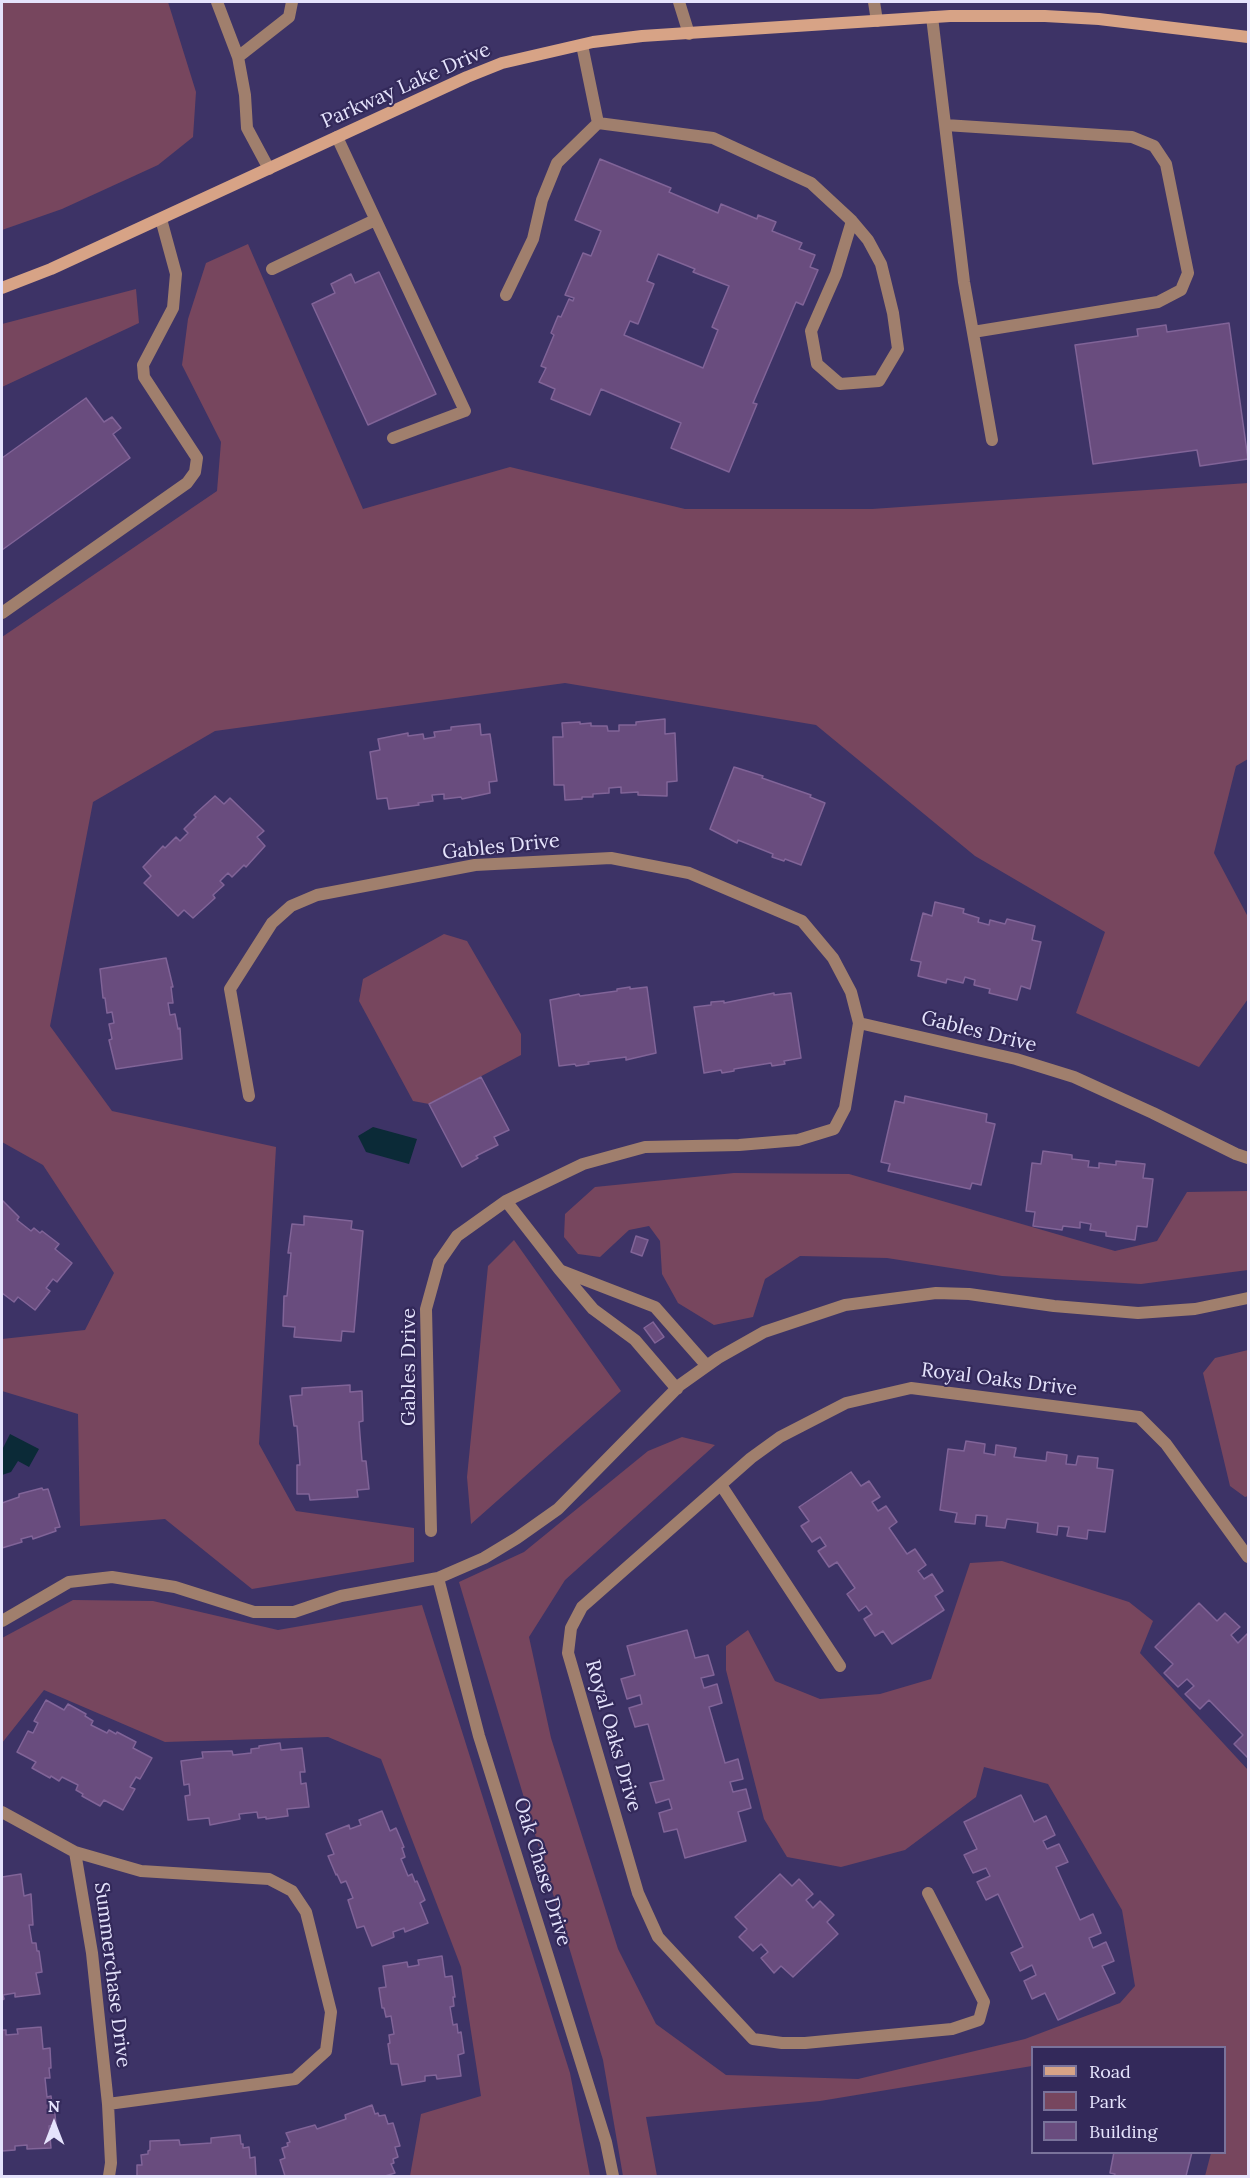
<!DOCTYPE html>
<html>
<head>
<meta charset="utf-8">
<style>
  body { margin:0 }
  #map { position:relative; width:1250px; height:2178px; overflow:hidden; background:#3d3366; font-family:Lora,serif }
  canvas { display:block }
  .frame { position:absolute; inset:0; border:3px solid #e5e3fc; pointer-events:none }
  .legend { position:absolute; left:1031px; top:2046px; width:195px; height:108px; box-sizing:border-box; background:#33295a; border:2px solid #7a739b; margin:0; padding:8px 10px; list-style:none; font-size:18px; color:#e5e3fc }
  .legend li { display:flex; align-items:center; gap:12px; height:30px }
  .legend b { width:30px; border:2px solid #7a739b }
  .north { position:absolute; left:24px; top:2094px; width:60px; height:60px; -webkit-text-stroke:4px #33295a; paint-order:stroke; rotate:0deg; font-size:16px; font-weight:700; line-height:24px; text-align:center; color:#e5e3fc }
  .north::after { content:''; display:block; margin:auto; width:21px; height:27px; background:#e5e3fc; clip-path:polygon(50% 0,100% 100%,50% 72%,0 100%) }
</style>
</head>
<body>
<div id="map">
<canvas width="1250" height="2178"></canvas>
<div class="frame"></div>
<ul class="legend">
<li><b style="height:8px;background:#d7a386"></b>Road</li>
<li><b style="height:16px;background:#77465e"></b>Park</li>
<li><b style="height:16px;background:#694c7e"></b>Building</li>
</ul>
<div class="north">N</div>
</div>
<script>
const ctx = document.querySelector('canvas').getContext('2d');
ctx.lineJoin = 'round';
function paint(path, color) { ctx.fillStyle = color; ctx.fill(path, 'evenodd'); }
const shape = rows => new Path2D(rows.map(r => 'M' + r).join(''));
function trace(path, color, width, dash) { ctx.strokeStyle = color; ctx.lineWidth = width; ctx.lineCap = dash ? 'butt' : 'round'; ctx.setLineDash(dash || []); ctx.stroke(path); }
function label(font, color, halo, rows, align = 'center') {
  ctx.font = font + ' Lora,serif'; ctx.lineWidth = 4.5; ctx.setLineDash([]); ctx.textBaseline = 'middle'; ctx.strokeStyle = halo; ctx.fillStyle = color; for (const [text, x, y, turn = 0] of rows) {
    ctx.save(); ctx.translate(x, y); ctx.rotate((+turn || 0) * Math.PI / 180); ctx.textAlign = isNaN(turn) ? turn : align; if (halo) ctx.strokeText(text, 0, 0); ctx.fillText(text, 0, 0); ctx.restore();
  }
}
const green = shape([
  [2,2,168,2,196,92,193,137,158,165,62,209,2,230],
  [248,244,363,509,510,467,685,509,872,509,1248,483,1248,759,1236,766,1214,853,1248,917,1248,999,1199,1067,1076,1013,1105,932,975,856,816,725,565,683,215,731,93,802,50,1026,112,1111,276,1147,259,1444,296,1511,414,1528,414,1562,252,1589,165,1519,80,1526,78,1414,2,1391,2,1339,85,1330,114,1273,43,1165,2,1142,2,637,217,491,221,442,182,365,188,319,206,263],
  [136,289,139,323,2,387,2,324],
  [444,934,467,941,521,1034,521,1055,429,1104,413,1101,359,1001,363,979],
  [734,1173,849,1174,1115,1251,1157,1241,1187,1192,1248,1191,1248,1270,1141,1284,1002,1276,887,1258,800,1256,765,1279,753,1317,714,1325,678,1303,662,1274,660,1241,649,1226,629,1230,600,1257,578,1254,564,1237,565,1214,595,1187],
  [514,1240,621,1391,471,1524,467,1477,488,1266],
  [1248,1350,1248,1496,1245,1497,1230,1486,1203,1373,1215,1358],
  [682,1437,715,1445,565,1580,529,1637,551,1738,618,1949,656,2024,726,2075,858,2079,1025,2039,1120,2003,1135,1986,1122,1910,1048,1784,984,1767,976,1797,905,1850,841,1867,787,1857,764,1819,726,1670,726,1646,748,1630,775,1681,820,1699,880,1694,931,1679,970,1563,1002,1561,1129,1602,1153,1621,1140,1653,1248,1770,1248,2176,1205,2176,1211,2153,1224,2152,1224,2048,1147,2047,1032,2048,1032,2066,820,2101,646,2117,657,2176,623,2176,603,2060,459,1582,524,1552,648,1451],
  [73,1600,153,1601,278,1630,422,1605,570,2073,590,2176,410,2176,421,2114,481,2096,461,1967,381,1759,328,1737,165,1742,44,1690,2,1743,2,1638]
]);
const water = shape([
  [373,1127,417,1139,409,1164,366,1152,358,1136],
  [10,1434,39,1449,29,1467,18,1461,11,1472,2,1475,2,1450]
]);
const building = shape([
  [600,159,671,188,669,192,718,213,721,204,757,219,758,215,776,222,772,231,802,243,799,249,815,255,810,267,818,270,803,305,796,302,753,403,757,404,729,472,671,448,681,423,601,389,590,415,551,399,555,389,539,382,546,368,541,366,554,335,551,333,558,316,561,317,569,299,573,301,574,298,565,295,583,253,591,256,601,231,575,220,600,159],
  [658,254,695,269,693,272,729,286,712,327,718,330,703,368,624,335,630,321,638,324,654,284,647,281,658,254],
  [379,272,436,394,368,425,312,304,335,293,331,284,351,274,355,283,379,272],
  [1229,323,1248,459,1200,466,1197,450,1093,464,1075,345,1138,336,1137,329,1166,325,1167,332,1229,323],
  [86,398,104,422,112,417,121,428,113,434,130,458,2,550,2,458,86,398],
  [665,719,665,734,675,733,677,781,667,782,667,796,638,795,638,792,621,793,621,787,609,788,609,793,593,794,593,797,582,797,582,799,565,800,564,785,554,785,553,737,563,737,562,723,580,722,580,724,591,723,591,726,607,726,608,731,619,731,619,725,636,725,636,722,665,719],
  [480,724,481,735,490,734,497,781,489,782,490,793,462,799,461,797,444,799,444,794,432,795,433,801,418,803,419,805,389,809,387,798,377,799,370,752,380,750,378,739,408,733,408,736,423,734,424,739,435,737,434,732,451,730,451,727,480,724],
  [734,767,763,776,762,778,811,795,810,797,825,803,801,865,785,859,784,861,772,857,773,854,738,840,737,843,710,829,734,767],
  [215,796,224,804,230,798,264,831,257,837,265,846,246,867,244,865,232,877,228,873,220,881,224,885,213,895,215,898,193,918,184,910,178,916,144,883,151,876,143,867,163,846,165,848,176,837,180,841,188,833,184,829,196,817,194,815,215,796],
  [935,902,964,909,963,913,979,918,978,922,989,925,990,920,1005,924,1007,919,1035,926,1032,940,1041,942,1030,989,1021,986,1017,1000,989,993,990,989,974,985,975,980,965,977,963,983,947,979,946,983,918,976,921,962,911,960,923,913,932,916,935,902],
  [166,958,173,987,171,987,173,1003,168,1003,170,1015,175,1014,178,1029,180,1028,182,1059,116,1069,109,1040,112,1039,109,1024,114,1023,112,1012,107,1013,105,998,103,998,100,969,166,958],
  [630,987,630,989,647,987,656,1053,626,1060,626,1057,588,1062,589,1064,576,1066,575,1064,559,1066,550,1000,579,994,580,996,617,991,617,989,630,987],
  [774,993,774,995,791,993,801,1058,784,1061,785,1064,772,1066,771,1063,734,1069,734,1071,722,1073,721,1070,704,1073,694,1007,711,1005,711,1002,724,1001,724,1003,774,993],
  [481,1077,509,1130,494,1137,498,1145,476,1156,478,1158,462,1167,429,1104,481,1077],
  [905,1096,987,1114,986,1122,995,1124,981,1185,972,1183,970,1189,888,1171,890,1164,881,1162,895,1101,904,1103,905,1096],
  [1043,1151,1072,1155,1072,1159,1089,1161,1088,1167,1099,1168,1099,1163,1116,1165,1116,1161,1145,1164,1143,1178,1153,1179,1147,1227,1137,1226,1135,1240,1106,1236,1106,1232,1090,1230,1091,1224,1080,1222,1080,1228,1063,1226,1062,1230,1033,1226,1035,1212,1026,1211,1032,1163,1041,1164,1043,1151],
  [2,1200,19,1217,17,1220,31,1231,34,1228,40,1233,42,1231,59,1244,55,1249,72,1263,57,1282,53,1279,46,1288,50,1291,35,1310,18,1297,14,1302,2,1293,2,1200],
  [304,1216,352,1221,351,1229,363,1231,354,1332,342,1331,341,1341,294,1337,295,1327,283,1326,284,1296,287,1296,291,1253,288,1253,292,1224,304,1225,304,1216],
  [636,1236,648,1240,642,1256,631,1252,636,1236],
  [653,1322,664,1337,655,1343,644,1328,653,1322],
  [350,1385,350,1392,362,1391,363,1421,359,1422,362,1461,366,1461,369,1489,357,1490,358,1497,310,1500,309,1494,297,1494,297,1465,300,1465,297,1426,294,1426,290,1396,302,1395,302,1388,350,1385],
  [966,1441,985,1444,984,1453,995,1455,996,1445,1016,1448,1014,1457,1046,1461,1047,1452,1067,1455,1066,1464,1076,1465,1078,1456,1098,1458,1097,1468,1113,1470,1105,1532,1088,1530,1087,1539,1067,1536,1069,1527,1058,1526,1057,1535,1037,1532,1038,1523,1007,1519,1005,1528,986,1526,987,1516,976,1515,975,1524,955,1522,957,1513,940,1510,948,1449,964,1451,966,1441],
  [851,1472,861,1486,869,1481,880,1497,872,1502,878,1511,886,1506,897,1522,889,1528,907,1554,915,1549,926,1565,918,1571,924,1579,932,1574,943,1591,935,1596,944,1610,892,1644,883,1631,875,1636,864,1619,872,1614,866,1606,859,1611,847,1594,855,1588,837,1562,829,1567,818,1551,826,1546,820,1537,812,1542,801,1526,809,1521,799,1507,851,1472],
  [42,1488,43,1490,48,1489,60,1527,55,1528,56,1531,33,1539,32,1536,21,1539,22,1542,2,1548,2,1503,19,1497,19,1494,42,1488],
  [1199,1603,1217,1621,1225,1613,1240,1627,1231,1635,1238,1643,1247,1634,1248,1636,1248,1758,1234,1744,1243,1735,1209,1700,1200,1709,1185,1694,1194,1686,1187,1679,1178,1687,1164,1673,1173,1664,1155,1647,1199,1603],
  [687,1630,695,1658,708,1655,714,1675,701,1678,704,1688,717,1684,722,1703,709,1707,725,1763,738,1759,743,1779,730,1782,733,1792,746,1789,751,1808,738,1812,746,1841,685,1858,677,1829,664,1832,659,1813,672,1809,669,1799,656,1803,650,1783,664,1780,648,1724,635,1727,629,1708,642,1704,640,1695,627,1699,621,1679,635,1675,627,1646,687,1630],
  [46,1700,64,1710,68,1704,86,1714,85,1716,93,1721,91,1725,107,1733,109,1730,116,1734,117,1732,136,1742,133,1748,152,1758,140,1779,136,1777,130,1787,135,1789,123,1810,104,1800,100,1806,82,1796,83,1794,76,1790,78,1785,62,1777,59,1781,51,1776,50,1778,32,1768,36,1762,17,1752,28,1731,33,1733,38,1723,34,1721,46,1700],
  [280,1743,281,1750,302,1748,305,1772,300,1772,301,1784,306,1783,309,1807,287,1809,288,1816,266,1819,266,1817,258,1818,257,1812,239,1814,240,1819,210,1825,209,1818,188,1820,185,1796,190,1795,189,1784,184,1785,181,1761,203,1758,202,1752,232,1751,233,1755,251,1753,251,1749,259,1748,259,1746,280,1743],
  [1021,1795,1034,1822,1046,1816,1055,1835,1043,1841,1047,1849,1059,1844,1068,1862,1056,1867,1080,1920,1093,1914,1101,1933,1089,1938,1093,1948,1106,1942,1114,1961,1102,1966,1115,1993,1058,2020,1045,1993,1032,1999,1024,1981,1036,1975,1032,1965,1020,1971,1011,1953,1023,1947,998,1894,986,1900,977,1882,990,1876,986,1868,973,1873,964,1855,977,1849,964,1822,1021,1795],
  [382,1811,390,1831,396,1828,404,1847,402,1848,405,1857,401,1859,408,1876,412,1874,415,1882,417,1881,425,1900,420,1903,428,1923,405,1932,404,1928,393,1932,394,1937,372,1946,364,1926,357,1928,348,1900,353,1898,346,1881,341,1883,337,1874,336,1875,328,1856,334,1854,326,1834,349,1825,350,1829,361,1825,359,1820,382,1811],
  [21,1874,24,1896,31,1894,33,1925,29,1925,32,1943,36,1943,37,1951,39,1951,42,1972,36,1973,40,1994,15,1997,15,1993,3,1995,4,1999,2,2000,2,1877,21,1874],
  [780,1874,792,1886,799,1879,813,1894,806,1900,813,1908,820,1901,834,1915,827,1922,838,1934,793,1977,781,1966,774,1973,761,1958,768,1952,761,1944,753,1951,739,1937,747,1929,735,1917,780,1874],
  [442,1956,445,1977,452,1976,455,1997,453,1997,454,2006,450,2007,453,2025,457,2024,458,2033,461,2032,464,2053,458,2055,461,2076,437,2079,436,2075,425,2076,425,2081,402,2085,398,2064,391,2064,388,2044,390,2043,389,2035,394,2034,391,2016,386,2017,384,2008,382,2008,379,1988,386,1987,383,1966,407,1962,408,1967,419,1965,418,1960,442,1956],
  [41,2027,43,2049,50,2048,51,2068,49,2068,50,2078,45,2078,47,2097,51,2096,52,2104,54,2104,56,2125,49,2126,51,2148,27,2149,27,2145,15,2146,15,2150,2,2151,2,2030,6,2030,6,2035,18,2034,17,2029,41,2027],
  [372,2105,375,2114,378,2113,379,2116,385,2115,388,2124,393,2123,400,2146,395,2147,398,2157,393,2159,394,2163,391,2164,395,2173,385,2176,285,2176,280,2160,285,2158,282,2148,288,2146,287,2143,290,2142,286,2133,315,2125,317,2129,346,2119,345,2115,372,2105],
  [240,2135,241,2144,243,2144,243,2148,249,2147,250,2158,255,2157,256,2176,137,2176,137,2165,142,2165,141,2155,148,2154,148,2151,150,2150,150,2141,179,2140,180,2145,211,2143,211,2138,240,2135],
  [1114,2152,1192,2152,1186,2176,1114,2176,1115,2174,1110,2173,1114,2152]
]);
const lane = shape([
  [217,2,238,57,245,95,247,128,269,169],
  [679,2,689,34],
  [874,2,877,21],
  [932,17,964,282,992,440],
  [582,45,598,123,713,138,811,183,852,221,868,240,881,264,893,313,898,349,879,381,840,384,817,364,811,331,836,274,852,221],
  [238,57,289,17,292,2],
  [945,125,1132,137,1154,146,1166,164,1188,273,1181,290,1158,302,973,332],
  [337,137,465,411,393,438],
  [272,269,375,220],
  [506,295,533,239,542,200,557,163,598,123],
  [2,613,187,483,195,472,197,458,144,377,143,365,173,308,176,274,161,219],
  [721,1485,840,1666],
  [928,1893,984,2002,979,2020,952,2029,805,2043,782,2043,753,2039,658,1937,638,1893,568,1653,571,1628,582,1607,751,1458,780,1437,846,1403,911,1388,1139,1417,1166,1444,1248,1557]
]);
const street = shape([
  [859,1023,1016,1059,1074,1077,1153,1113,1236,1154,1248,1158],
  [249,1096,230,989,272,923,291,906,317,895,475,865,611,858,689,873,802,921,833,958,851,992,859,1023,845,1108,834,1129,798,1140,739,1145,645,1147,583,1164,506,1201,457,1236,439,1262,426,1309,431,1531],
  [506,1201,559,1269,593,1309,635,1340,677,1389],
  [562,1271,655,1307,707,1366],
  [438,1578,479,1736,606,2142,613,2176],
  [2,1621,69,1582,112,1577,175,1587,254,1612,294,1612,341,1596,438,1578,484,1558,517,1538,558,1509,680,1385,718,1358,764,1332,845,1305,936,1293,969,1294,1054,1306,1138,1313,1195,1309,1248,1298],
  [2,1812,75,1852,141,1871,269,1879,292,1891,306,1912,331,2012,326,2051,295,2079,108,2104],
  [75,1852,92,1953,108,2104,111,2163,109,2176]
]);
const secondary = shape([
  [2,288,51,269,467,77,502,63,593,42,642,36,950,16,1045,16,1099,19,1248,37]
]);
const streetNames = [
  ["Parkway Lake Drive",406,86,-24],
  ["Gables Drive",501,847,-6],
  ["Gables Drive",979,1032,14],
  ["Gables Drive",409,1367,-90],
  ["Royal Oaks Drive",999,1380,7],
  ["Royal Oaks Drive",613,1736,74],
  ["Oak Chase Drive",542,1872,73],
  ["Summerchase Drive",112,1975,83]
];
paint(green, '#77465e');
paint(water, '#0b2a37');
paint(building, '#694c7e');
trace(building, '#816498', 1.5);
trace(lane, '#a07f6d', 12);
trace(street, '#a07f6d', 12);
trace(secondary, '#d7a386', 12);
label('20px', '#e5e3fc', '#33295a', streetNames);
</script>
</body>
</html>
